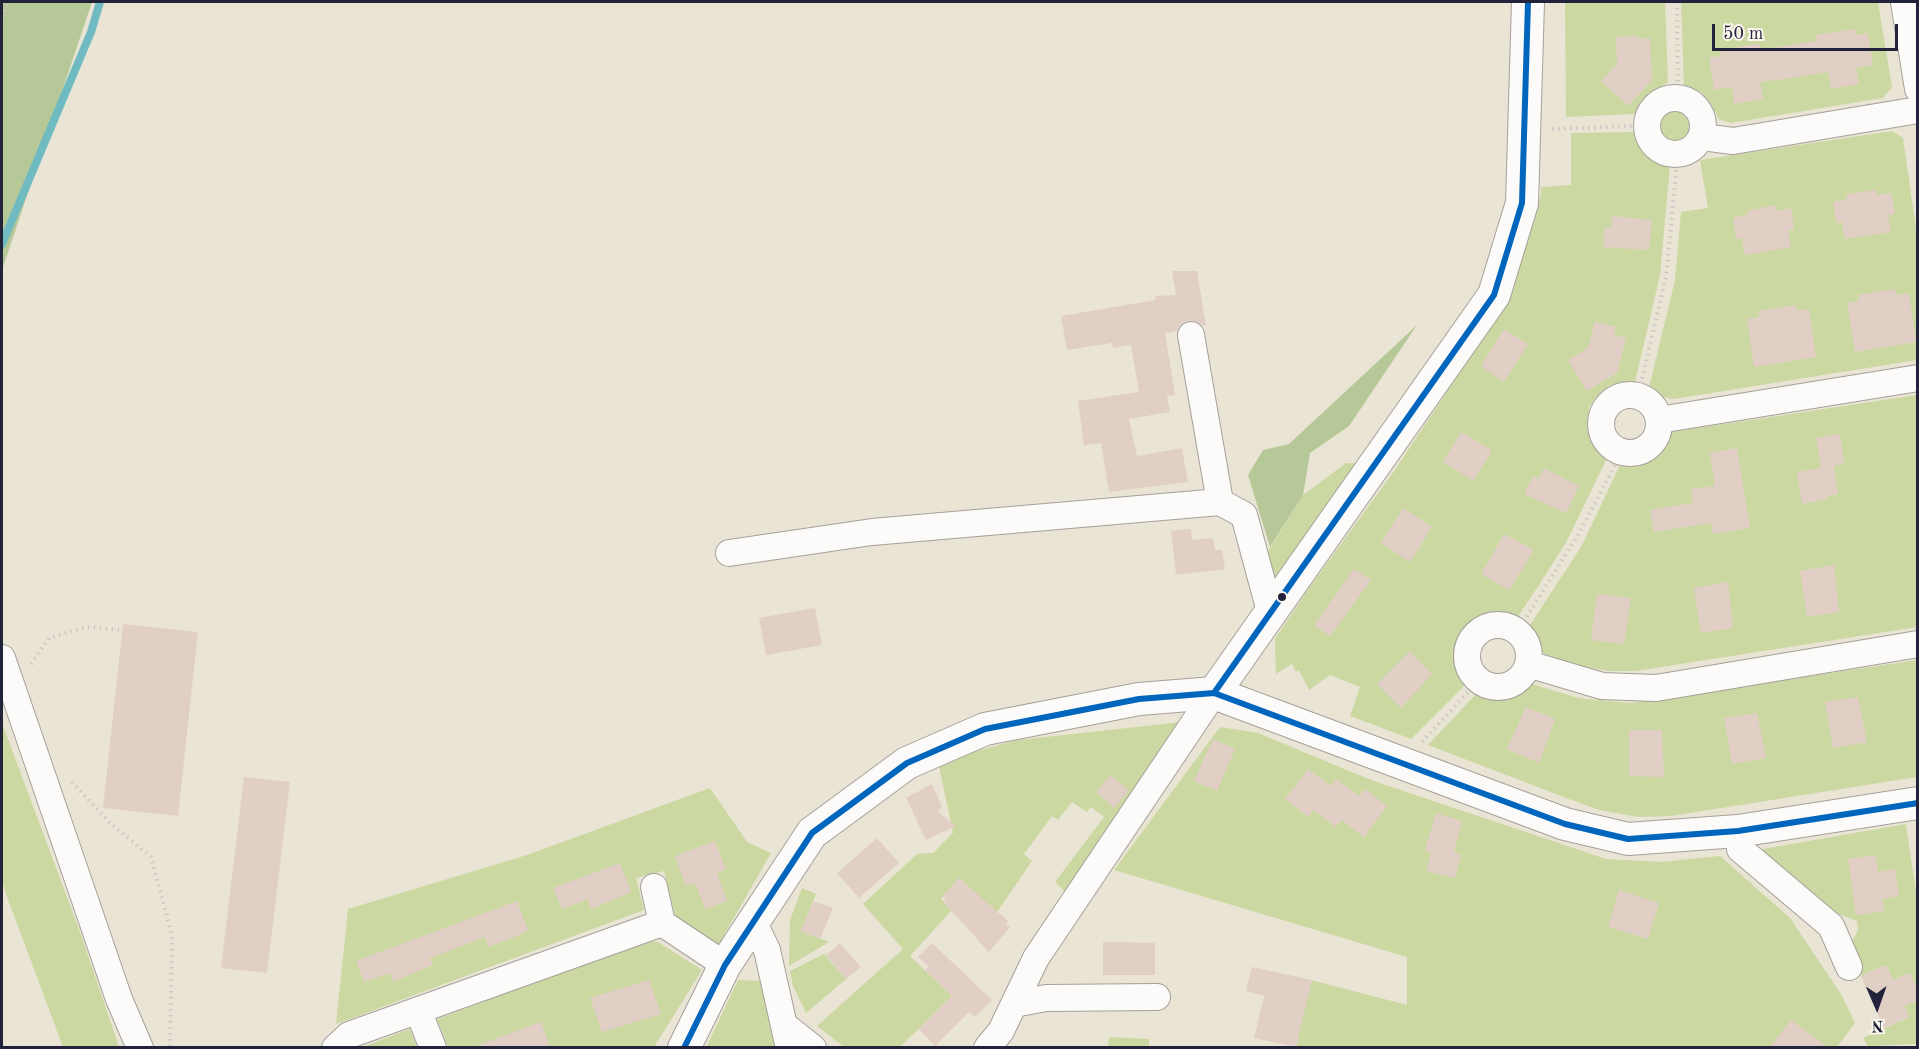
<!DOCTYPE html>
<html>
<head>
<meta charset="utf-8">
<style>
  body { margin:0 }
  #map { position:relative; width:1919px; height:1049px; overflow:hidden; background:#eae4d5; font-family:"Old Standard TT",serif }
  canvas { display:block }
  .frame { position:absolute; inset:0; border:3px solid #22223b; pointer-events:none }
  .north { position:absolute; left:1847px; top:977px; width:60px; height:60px; -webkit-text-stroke:4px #fbf7ec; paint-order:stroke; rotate:178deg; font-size:16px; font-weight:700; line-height:24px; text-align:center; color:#22223b }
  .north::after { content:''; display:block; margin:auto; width:21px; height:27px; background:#22223b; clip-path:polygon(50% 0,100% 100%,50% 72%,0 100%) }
  .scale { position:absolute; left:1712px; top:24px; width:186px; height:27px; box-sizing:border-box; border:3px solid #22223b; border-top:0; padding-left:8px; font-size:18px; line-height:21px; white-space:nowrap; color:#22223b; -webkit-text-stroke:4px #fbf7ec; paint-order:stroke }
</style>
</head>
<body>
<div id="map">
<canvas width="1919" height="1049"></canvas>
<div class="frame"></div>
<div class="north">N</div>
<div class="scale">50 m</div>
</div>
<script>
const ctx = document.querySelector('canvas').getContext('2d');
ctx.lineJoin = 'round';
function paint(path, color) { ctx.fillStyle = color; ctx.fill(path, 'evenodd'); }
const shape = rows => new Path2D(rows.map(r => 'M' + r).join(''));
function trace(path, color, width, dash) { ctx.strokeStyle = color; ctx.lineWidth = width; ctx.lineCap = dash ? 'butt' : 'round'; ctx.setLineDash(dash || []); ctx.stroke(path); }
const green = shape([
  [1565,2,1665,2,1668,82,1645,98,1634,114,1566,117],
  [1681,2,1878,2,1892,87,1883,98,1731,123,1719,119,1710,102,1701,92,1684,85],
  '1660 126a15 15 0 1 1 30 0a15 15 0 1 1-30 0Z',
  [1892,131,1903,138,1917,235,1917,360,1674,399,1661,397,1649,388,1675,280,1681,212,1708,208,1700,160],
  [1636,132,1647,156,1670,165,1660,275,1635,382,1624,382,1609,386,1595,398,1589,407,1587,426,1590,437,1594,446,1607,458,1567,541,1539,585,1517,618,1504,614,1490,614,1477,619,1466,628,1458,642,1456,658,1467,683,1411,739,1350,716,1360,687,1330,675,1309,690,1299,670,1296,672,1292,664,1276,674,1275,639,1309,588,1392,474,1507,302,1541,195,1541,187,1571,185,1571,133],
  [1917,395,1917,627,1636,671,1608,671,1580,666,1545,654,1538,647,1528,628,1581,547,1621,463,1642,462,1654,453,1671,432],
  [1346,463,1367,464,1326,517,1317,518,1276,581,1262,561,1303,495],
  [1917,660,1917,777,1671,816,1638,817,1599,810,1569,799,1428,745,1479,691,1495,695,1532,684,1578,698,1630,703],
  [1181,722,1065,892,1055,882,1104,817,1091,807,1087,812,1072,802,1058,820,1052,816,1024,854,1032,861,995,915,956,916,976,893,959,878,941,899,952,910,910,956,952,996,900,1047,844,1047,817,1026,903,949,863,904,917,854,933,853,953,833,938,761,1018,740],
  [2,723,80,932,119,1047,63,1047,6,894,2,881],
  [1220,727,1258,733,1371,780,1606,859,1661,862,1720,856,1790,918,1841,994,1855,1023,1836,1048,1296,1047,1311,980,1407,1005,1407,957,1114,870],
  [710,788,747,842,771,853,719,944,676,919,664,871,636,878,644,910,336,1024,348,909,527,855],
  [1906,824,1918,905,1917,991,1910,973,1893,980,1886,965,1861,976,1847,955,1858,929,1857,921,1818,906,1757,850],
  [802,888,816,894,801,931,829,942,789,966,790,920],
  [647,941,658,942,702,970,654,1047,448,1047,437,1019],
  [824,954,846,979,806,1013,793,986,790,971],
  [738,980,763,981,778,1047,706,1048],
  [1917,1000,1917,1044,1868,1046,1863,1038,1909,1017,1904,1006],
  [410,1029,417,1047,362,1047,365,1046],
  [1109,1037,1149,1039,1149,1047,1108,1047]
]);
const forest = shape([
  [2,2,92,2,2,270],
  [1417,325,1349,426,1310,453,1303,495,1270,547,1248,475,1263,450,1289,444]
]);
const stream = shape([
  [2,244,91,32,100,2]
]);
const building = shape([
  [1855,29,1856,35,1868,33,1873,65,1856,68,1859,84,1831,89,1828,72,1777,80,1760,82,1763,99,1734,104,1732,87,1714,90,1709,58,1721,56,1720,50,1759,44,1760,50,1817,41,1816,35],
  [1638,36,1638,39,1650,38,1652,80,1628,106,1601,81,1617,64,1616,37],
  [1876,190,1876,195,1891,193,1895,214,1888,215,1891,232,1845,239,1842,222,1836,223,1833,202,1847,199,1847,194],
  [1775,205,1776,211,1791,208,1794,229,1788,231,1791,247,1745,255,1742,238,1736,239,1733,218,1747,215,1747,211],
  [1612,216,1652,220,1649,250,1603,247,1605,227,1611,228],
  [1172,271,1197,271,1206,326,1189,320,1181,324,1177,331,1165,333,1175,395,1167,396,1170,412,1129,419,1137,456,1182,448,1188,482,1109,492,1101,443,1084,445,1078,401,1139,392,1131,345,1113,348,1112,343,1067,350,1061,316,1156,300,1155,296,1176,295],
  [1895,289,1896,295,1909,293,1916,342,1855,352,1847,303,1859,301,1858,295],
  [1796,305,1797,311,1809,309,1816,357,1754,367,1747,319,1759,317,1758,311],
  [1595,322,1616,327,1614,335,1626,338,1617,373,1587,391,1568,360,1588,348],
  [1504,329,1528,344,1504,382,1481,366],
  [1461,432,1492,450,1474,481,1443,462],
  [1840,434,1844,464,1821,468,1816,438],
  [1737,448,1750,528,1713,534,1712,523,1654,532,1650,510,1693,503,1691,489,1715,486,1710,453],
  [1834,466,1838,494,1827,496,1828,499,1802,504,1797,472],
  [1544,468,1579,486,1566,513,1524,494,1533,476,1538,479],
  [1403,508,1432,527,1410,562,1381,543],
  [1191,529,1192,540,1213,538,1215,550,1222,550,1225,569,1176,575,1171,531],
  [1504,534,1534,550,1509,590,1481,574],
  [1834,565,1839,612,1807,617,1800,571],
  [1354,569,1371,580,1330,636,1314,625],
  [1728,582,1733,628,1701,633,1694,588],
  [1597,594,1631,598,1624,644,1591,640],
  [815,608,822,645,766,655,759,618],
  [123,624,198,632,178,816,103,808],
  [1410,651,1432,674,1401,708,1377,684],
  [1858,697,1867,742,1833,748,1825,702],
  [1526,707,1555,719,1539,763,1507,749],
  [1757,713,1766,758,1732,764,1724,718],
  [1629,730,1662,730,1664,777,1629,776],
  [1213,739,1235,749,1217,791,1194,781],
  [1308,769,1331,786,1336,779,1359,796,1365,789,1387,806,1364,837,1341,820,1336,827,1313,810,1308,817,1285,799],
  [1110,775,1129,791,1114,808,1096,792],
  [244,777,290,782,267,973,221,968],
  [932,784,942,806,938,812,956,826,926,840,906,798],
  [1436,813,1462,821,1454,852,1461,855,1455,878,1426,871,1431,853,1425,850],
  [877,838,899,863,859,898,837,873],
  [715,841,726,869,717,873,727,901,705,909,695,883,686,886,675,856],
  [1876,855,1878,872,1895,869,1899,896,1882,899,1884,911,1856,915,1848,859],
  [620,863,631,892,591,909,588,899,562,909,553,888],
  [959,878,1008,921,1006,924,1010,927,989,952,947,906,943,896],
  [1619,890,1659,903,1648,939,1608,927],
  [517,901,528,930,520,935,488,947,485,937,430,958,433,965,393,982,390,973,364,982,356,961],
  [813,901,833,908,820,939,801,931],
  [1103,942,1155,943,1155,975,1103,975],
  [840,943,861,967,846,979,826,955],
  [932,943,992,1000,975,1017,969,1012,935,1046,919,1029,952,996,925,970,929,967,918,957],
  [1886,965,1893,980,1910,973,1917,991,1917,1000,1904,1006,1909,1017,1884,1028,1861,976],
  [1252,967,1312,980,1296,1047,1254,1038,1264,996,1246,991],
  [649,980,661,1014,602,1032,590,998],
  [1791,1020,1828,1047,1770,1047],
  [541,1022,550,1047,479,1047,478,1045]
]);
const path = shape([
  [1677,2,1678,98],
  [2,17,9,2],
  [1552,129,1634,126,1647,128],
  [1638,396,1666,277,1677,164,1674,154],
  [1517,632,1578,535,1622,452],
  [31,664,49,638,86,627,122,630],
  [1422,742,1478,681],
  [72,782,110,823,151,857,172,935,170,1048]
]);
const minor = shape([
  [1904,2,1918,89],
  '1647 126a28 28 0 1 1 56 0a28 28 0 1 1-56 0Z',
  [1702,137,1733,141,1918,110],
  [1191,335,1220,502],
  '1601 424a29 29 0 1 1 58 0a29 29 0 1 1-58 0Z',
  [1659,420,1918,378],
  [729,553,872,532,1220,502,1244,515,1271,615],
  '1467 656a31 31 0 1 1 62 0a31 31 0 1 1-62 0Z',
  [2,658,119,999,140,1048],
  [1528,664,1602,686,1656,688,1918,644],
  [1738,831,1740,849,1831,926,1849,967],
  [753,921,767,950,789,1048],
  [662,923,713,957],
  [1014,1004,1046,998,1157,997],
  [418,1010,433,1048],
  [784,1025,813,1048],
  [335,1048,349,1035,662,923,654,887],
  [987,1048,1001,1031,1036,958,1214,693]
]);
const tertiary = shape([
  [1214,693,1494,295,1522,203,1528,2],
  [684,1048,725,965,812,833,907,763,985,729,1139,699,1214,693,1565,824,1628,839,1738,831,1918,803]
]);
const bus1 = shape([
  [1214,693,1494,295,1522,203,1528,2],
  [684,1048,725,965,812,833,907,763,985,729,1139,699,1214,693,1565,824,1628,839,1738,831,1918,803]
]);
const markers = [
  [1282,597,5,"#22223b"]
];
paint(green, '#cbd8a1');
paint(forest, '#b7c898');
trace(stream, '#70bbc2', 8);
paint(building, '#e1cfc5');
trace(minor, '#a4a09b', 28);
trace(tertiary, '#a4a09b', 34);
trace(path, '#cac8c7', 4, [1.5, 4.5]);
trace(minor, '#fcfbf9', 26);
trace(tertiary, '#fcfbf9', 32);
trace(bus1, '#0065bd', 6);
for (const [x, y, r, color] of markers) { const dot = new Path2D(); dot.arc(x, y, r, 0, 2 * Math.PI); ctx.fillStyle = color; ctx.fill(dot); trace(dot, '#fbf7ec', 2); }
</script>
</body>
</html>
